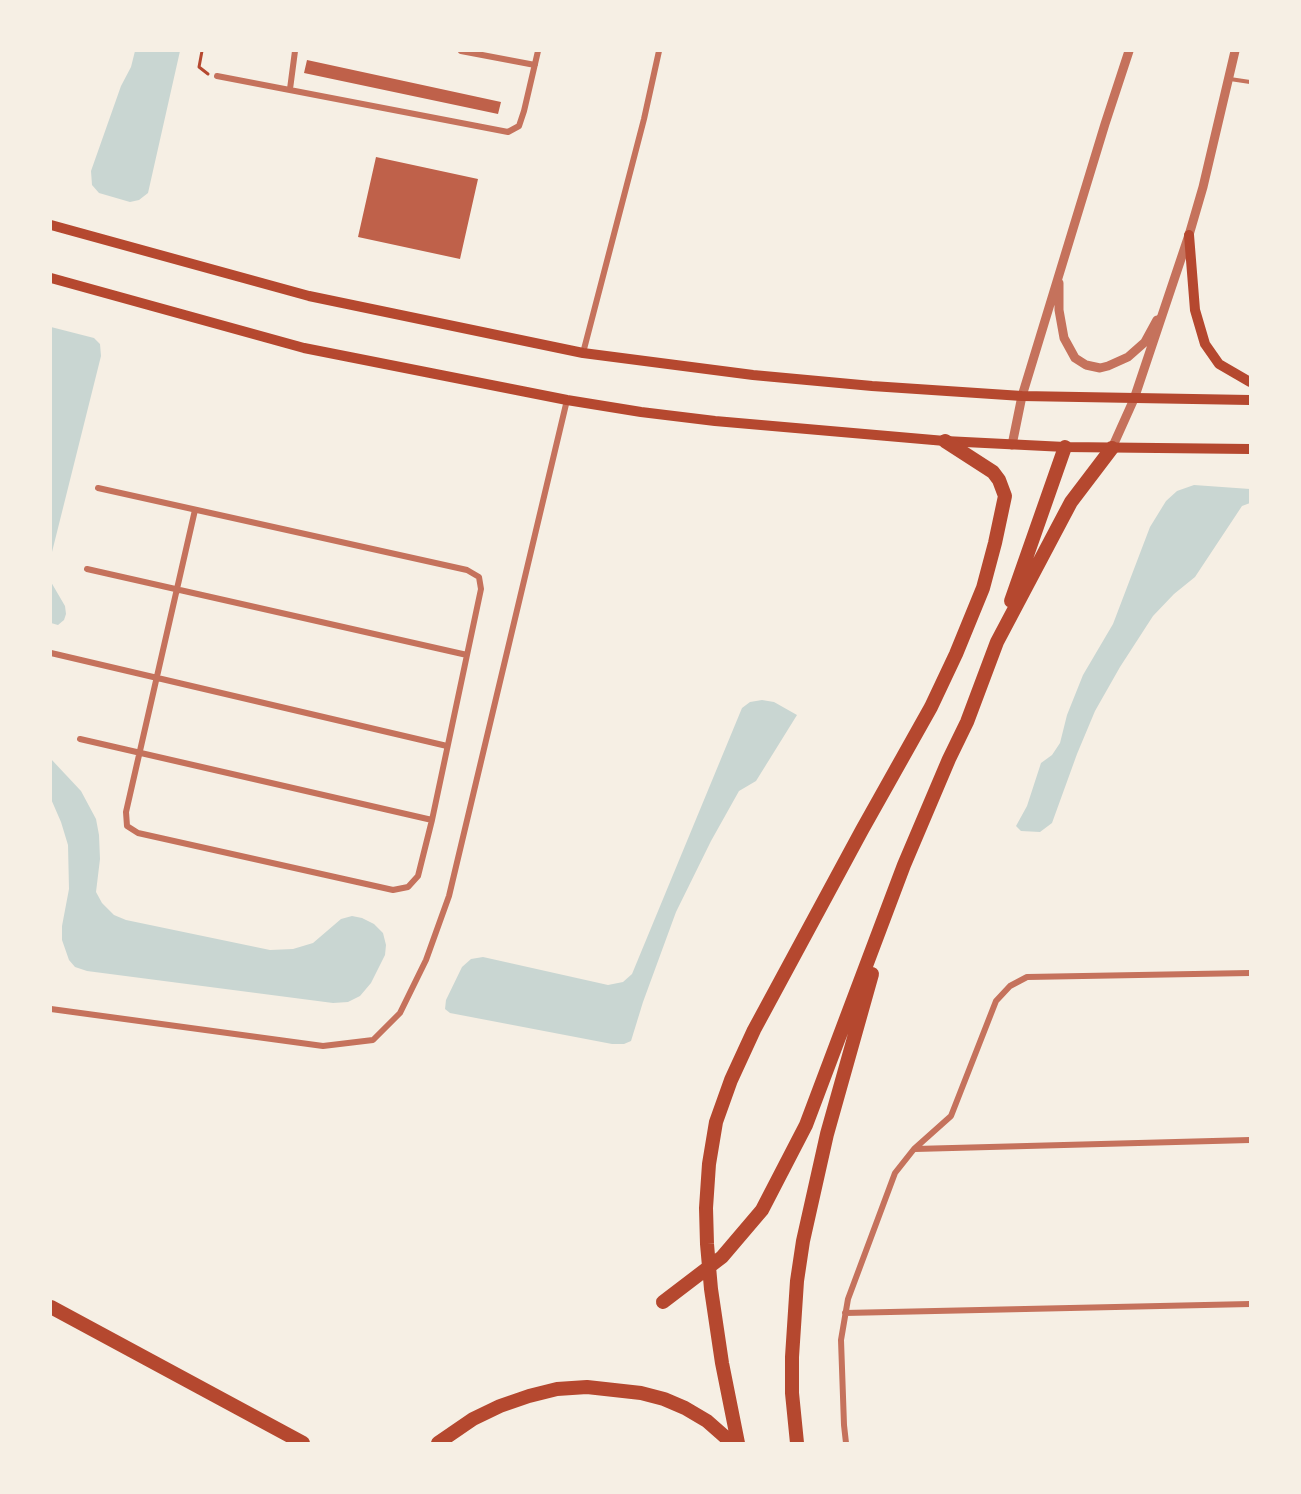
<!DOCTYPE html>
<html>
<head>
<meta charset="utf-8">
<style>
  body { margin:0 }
  #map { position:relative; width:1301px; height:1494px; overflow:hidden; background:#f6efe4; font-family:"Space Grotesk",sans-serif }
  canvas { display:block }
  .frame { position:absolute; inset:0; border:52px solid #f6efe4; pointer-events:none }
</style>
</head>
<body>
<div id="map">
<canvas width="1301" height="1494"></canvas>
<div class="frame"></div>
</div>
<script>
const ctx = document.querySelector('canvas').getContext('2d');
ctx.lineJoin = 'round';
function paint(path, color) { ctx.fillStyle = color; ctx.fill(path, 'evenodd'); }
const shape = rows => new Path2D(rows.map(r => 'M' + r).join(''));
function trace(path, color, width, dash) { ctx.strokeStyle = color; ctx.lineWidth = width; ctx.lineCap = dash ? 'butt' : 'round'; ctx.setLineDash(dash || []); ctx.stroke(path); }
const water = shape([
  [135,51,180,51,148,193,139,200,130,202,99,193,92,185,91,171,121,86,131,67],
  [51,327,94,338,100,344,101,356,51,556],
  [1194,485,1250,489,1250,503,1242,506,1195,577,1174,594,1153,616,1120,667,1095,711,1077,754,1052,823,1040,832,1021,831,1016,826,1027,806,1041,763,1052,755,1060,743,1067,715,1083,675,1113,624,1150,527,1166,501,1177,491],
  [51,582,65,606,66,614,64,620,58,625,51,623],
  [762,700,774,702,797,715,756,781,739,791,711,841,676,912,643,1002,631,1041,624,1044,612,1044,450,1013,445,1009,446,1000,462,967,471,959,483,957,608,985,623,982,632,974,742,708,750,702],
  [51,759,81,791,96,819,99,835,100,859,96,892,102,903,114,915,126,920,270,950,293,949,313,943,341,919,352,916,362,918,374,924,383,933,386,945,385,955,371,983,360,996,348,1002,333,1003,87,971,75,967,69,960,62,940,62,926,69,889,68,845,61,822,51,799]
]);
const building = shape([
  [307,60,501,102,498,114,304,73],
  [376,157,478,179,460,259,358,237]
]);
const path = shape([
  [202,51,199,67,208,74]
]);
const service = shape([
  [1230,79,1250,82]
]);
const minor = shape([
  [461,51,535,65],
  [217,76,508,132,519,126,524,111,538,51],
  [290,89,295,51],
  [583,353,644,119,659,51],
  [98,488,467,570,479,577,481,589,432,820,418,876,408,887,393,890,138,833,127,826,126,812,195,510],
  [87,569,467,655],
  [51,653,447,746],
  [80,739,432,820],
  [51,1009,323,1046,373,1040,400,1013,426,960,449,896,567,400],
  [915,1149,1250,1140],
  [845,1313,1250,1304],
  [846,1443,844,1425,841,1340,848,1299,895,1173,914,1149,951,1116,996,1001,1010,986,1027,977,1250,973]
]);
const tertiary = shape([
  [1059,283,1059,310,1064,338,1075,358,1086,365,1100,368,1108,366,1128,357,1145,342,1157,320],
  [1012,445,1022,396,1105,124,1129,51],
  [1112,448,1134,399,1189,235,1203,187,1235,51]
]);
const secondary = shape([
  [51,225,309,296,583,353,753,375,872,386,1022,396,1250,400],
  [1189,235,1195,310,1205,344,1219,364,1250,382],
  [51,278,304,348,567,400,641,412,715,421,945,441,1065,447,1250,449]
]);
const motorway = shape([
  [1011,601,1065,447],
  [663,1302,722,1257,762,1210,806,1125,904,865,949,759,967,722,997,642,1071,502,1112,448],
  [51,1307,303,1443],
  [438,1443,473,1419,500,1406,529,1396,557,1389,587,1387,641,1393,664,1399,685,1408,707,1421,732,1443],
  [738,1443,722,1363,711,1289,707,1244,706,1208,709,1164,716,1122,731,1080,754,1030,862,830,931,707,956,654,983,588,995,543,1005,496,999,480,993,472,945,441],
  [797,1443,792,1393,792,1357,797,1281,803,1241,827,1134,872,974]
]);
paint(water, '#c9d6d2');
paint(building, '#bf614a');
trace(path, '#b5482f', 3);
trace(service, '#c5725c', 4);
trace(minor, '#c5725c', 6);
trace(tertiary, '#c5725c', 9);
trace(secondary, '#b5482f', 10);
trace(motorway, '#b5482f', 14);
</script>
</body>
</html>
